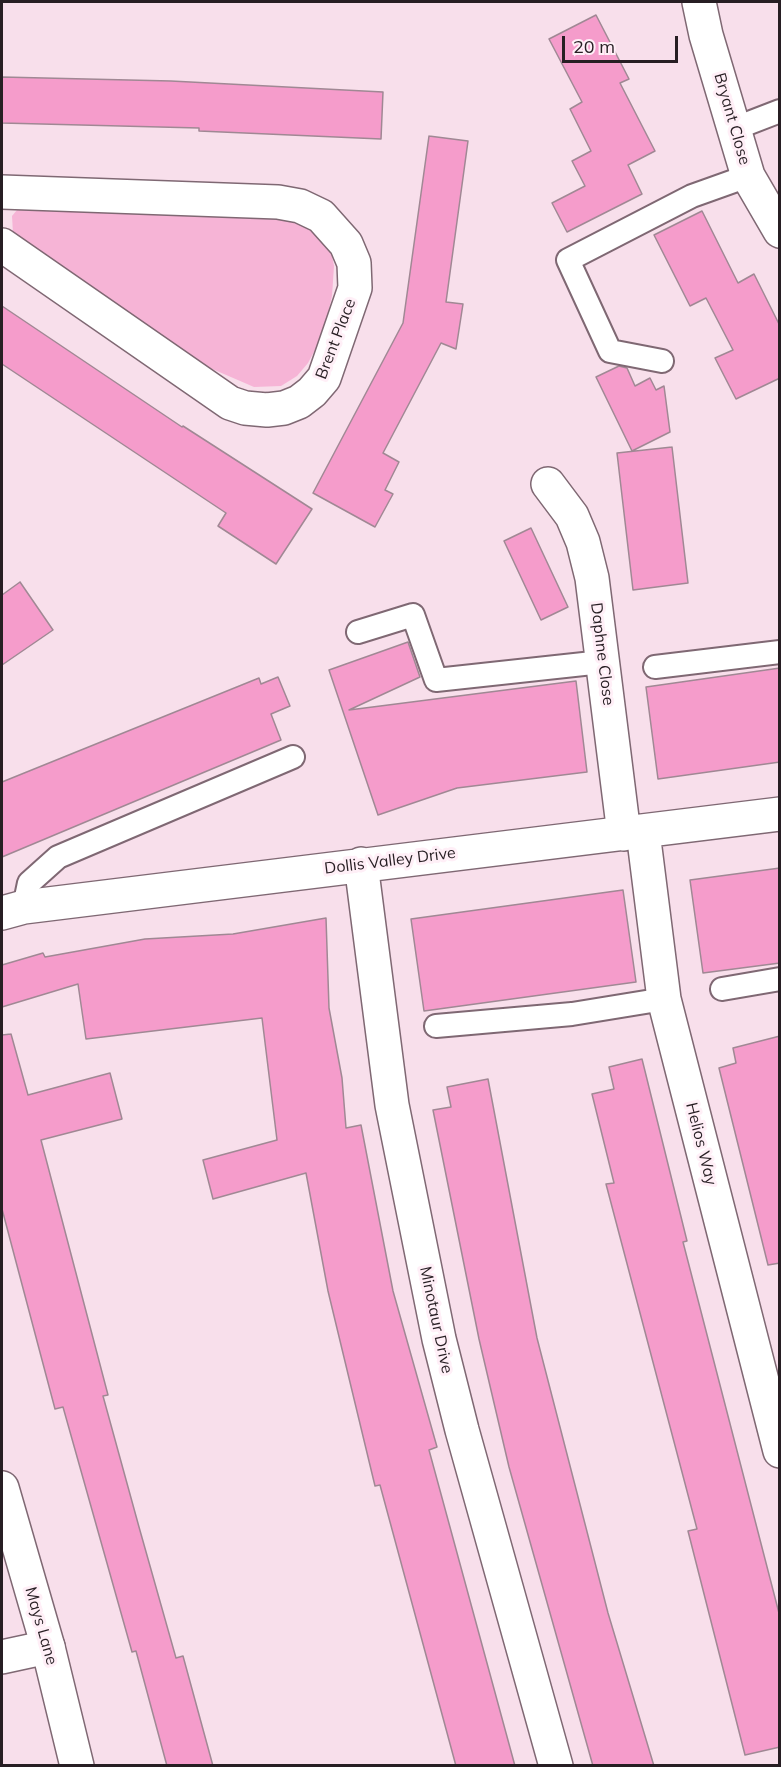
<!DOCTYPE html>
<html>
<head>
<meta charset="utf-8">
<style>
  body { margin:0 }
  #map { position:relative; width:781px; height:1767px; overflow:hidden; background:#f8dfeb; font-family:Mulish,sans-serif }
  canvas { display:block }
  .frame { position:absolute; inset:0; border:3px solid #271e23; pointer-events:none }
  .scale { position:absolute; left:562px; top:36px; width:116px; height:27px; box-sizing:border-box; border:3px solid #271e23; border-top:0; padding-left:8px; font-size:18px; line-height:21px; white-space:nowrap; color:#271e23; -webkit-text-stroke:4px #ffeff7; paint-order:stroke }
</style>
</head>
<body>
<div id="map">
<canvas width="781" height="1767"></canvas>
<div class="frame"></div>
<div class="scale">20 m</div>
</div>
<script>
const ctx = document.querySelector('canvas').getContext('2d');
ctx.lineJoin = 'round';
function paint(path, color) { ctx.fillStyle = color; ctx.fill(path, 'evenodd'); }
const shape = rows => new Path2D(rows.map(r => 'M' + r).join(''));
function trace(path, color, width, dash) { ctx.strokeStyle = color; ctx.lineWidth = width; ctx.lineCap = dash ? 'butt' : 'round'; ctx.setLineDash(dash || []); ctx.stroke(path); }
function label(font, color, halo, rows, align = 'center') {
  ctx.font = font + ' Mulish,sans-serif'; ctx.lineWidth = 6; ctx.setLineDash([]); ctx.textBaseline = 'middle'; ctx.strokeStyle = halo; ctx.fillStyle = color; for (const [text, x, y, turn = 0] of rows) {
    ctx.save(); ctx.translate(x, y); ctx.rotate((+turn || 0) * Math.PI / 180); ctx.textAlign = isNaN(turn) ? turn : align; if (halo) ctx.strokeText(text, 0, 0); ctx.fillText(text, 0, 0); ctx.restore();
  }
}
const green = shape([
  [28,207,286,218,310,229,325,239,331,250,334,266,332,296,323,335,308,363,297,376,281,386,254,387,210,368,21,241,13,233,12,216,17,210]
]);
const building = shape([
  [596,15,629,79,620,83,655,151,628,165,642,194,567,232,552,203,585,186,572,161,591,151,570,109,582,102,549,39,596,15],
  [2,77,171,81,383,92,381,139,199,131,199,128,2,123,2,77],
  [429,136,468,141,446,302,463,304,456,349,441,343,383,453,399,462,385,490,393,494,375,527,313,493,403,323,429,136],
  [702,211,738,283,754,274,780,326,780,378,736,399,715,358,733,350,706,298,690,306,654,235,702,211],
  [2,306,182,427,183,426,312,509,276,564,218,526,226,513,2,364,2,306],
  [619,366,627,368,635,386,650,378,656,390,664,386,670,432,632,451,596,377,619,366],
  [672,447,688,583,633,590,617,453,672,447],
  [531,528,568,607,541,620,504,541,531,528],
  [20,582,53,630,2,665,2,595,20,582],
  [408,642,420,677,349,710,576,681,587,772,457,788,378,815,329,670,408,642],
  [780,668,780,762,658,779,646,687,780,668],
  [278,677,290,706,271,714,281,740,2,857,2,782,259,678,261,684,278,677],
  [780,868,780,963,703,973,690,880,780,868],
  [623,890,636,982,424,1011,411,919,623,890],
  [326,918,329,1008,342,1078,346,1128,361,1125,393,1291,437,1447,429,1450,515,1766,456,1766,380,1485,375,1486,328,1291,306,1173,213,1199,203,1160,277,1140,262,1018,86,1039,78,984,2,1007,2,965,43,953,45,957,145,939,233,934,326,918],
  [11,1034,28,1095,110,1073,122,1119,41,1140,108,1395,103,1396,139,1527,176,1658,183,1656,213,1766,167,1766,136,1651,132,1652,63,1407,55,1409,2,1209,2,1035,11,1034],
  [780,1036,780,1263,768,1265,719,1068,736,1063,733,1048,780,1036],
  [642,1059,687,1241,683,1242,780,1617,780,1747,745,1755,688,1531,697,1529,606,1184,614,1183,592,1094,614,1089,609,1067,642,1059],
  [488,1079,537,1338,608,1613,654,1766,593,1766,509,1467,479,1339,433,1110,451,1107,447,1087,488,1079]
]);
const service = shape([
  [736,128,780,111],
  [662,361,610,351,568,260,692,196,748,176],
  [358,632,413,615,436,680,602,662],
  [655,667,780,652],
  [24,907,29,883,58,857,293,757],
  [722,989,780,979],
  [436,1026,572,1014,664,999]
]);
const minor = shape([
  [699,2,706,35,748,176,780,231],
  [2,192,278,202,300,206,321,216,346,244,354,263,355,288,324,378,312,392,299,402,284,408,267,410,245,408,230,403,2,245],
  [548,484,572,516,583,542,592,578,624,834],
  [643,832,664,999,780,1451],
  [361,864,392,1105,439,1339,462,1430,556,1766],
  [2,913,24,907,780,814],
  [2,1657,48,1647]
]);
const tertiary = shape([
  [2,1488,48,1647,77,1766]
]);
const streetNames = [
  ["Bryant Close",732,119,74],
  ["Brent Place",336,339,-69],
  ["Daphne Close",602,654,83],
  ["Dollis Valley Drive",390,861,-7],
  ["Helios Way",701,1144,76],
  ["Minotaur Drive",436,1320,78],
  ["Mays Lane",41,1626,74]
];
paint(green, '#f6b4d6');
paint(building, '#f59ccb');
trace(building, '#a08894', 1.5);
trace(service, '#7f6873', 26);
trace(minor, '#7f6873', 36);
trace(tertiary, '#7f6873', 36);
trace(service, '#fff', 22);
trace(minor, '#fff', 33);
trace(tertiary, '#fff', 33);
label('16px', '#271e23', '#ffeff7', streetNames);
</script>
</body>
</html>
